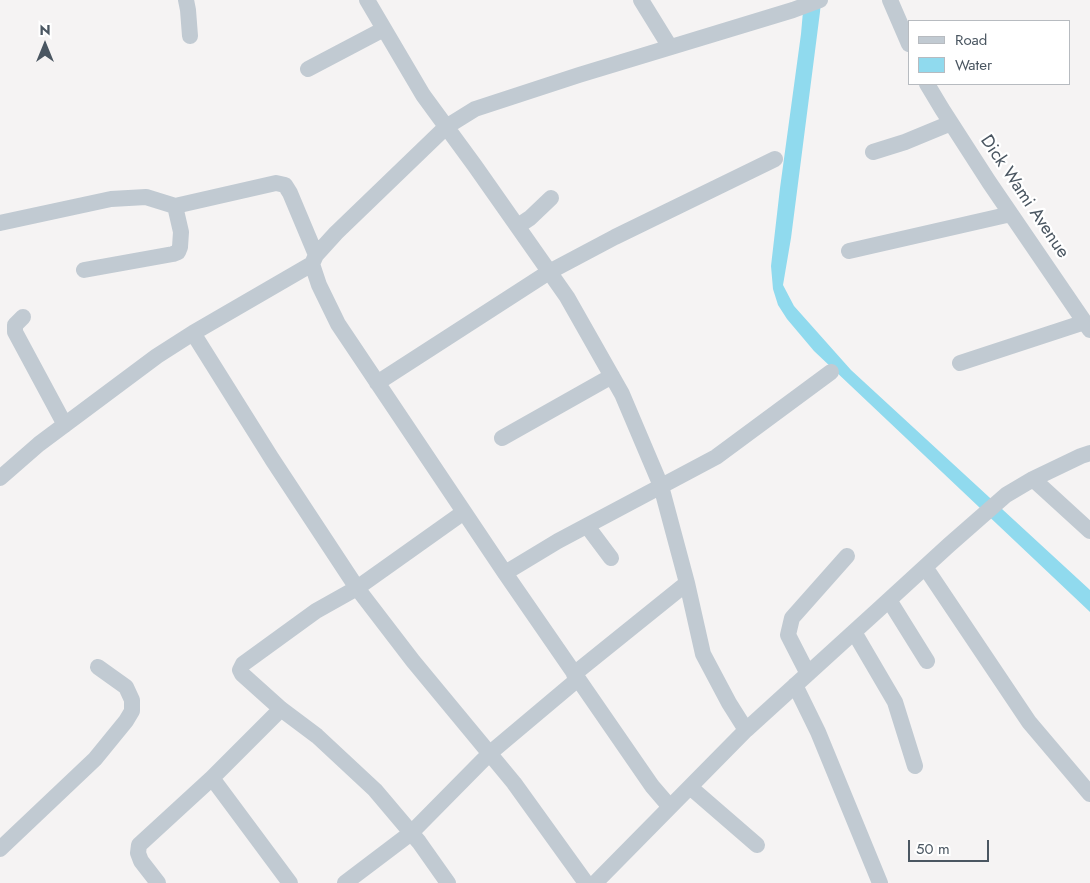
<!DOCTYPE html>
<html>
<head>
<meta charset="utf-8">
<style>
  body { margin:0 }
  #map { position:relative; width:1090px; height:883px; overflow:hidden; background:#f5f3f3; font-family:Jost,sans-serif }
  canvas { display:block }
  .legend { position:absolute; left:908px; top:20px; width:162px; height:65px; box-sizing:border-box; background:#fff; border:1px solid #b7bbc0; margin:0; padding:6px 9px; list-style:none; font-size:15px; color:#4a5661 }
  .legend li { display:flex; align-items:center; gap:10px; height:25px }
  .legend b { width:25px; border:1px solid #b7bbc0 }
  .north { position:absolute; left:20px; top:20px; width:50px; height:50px; -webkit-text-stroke:4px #fff; paint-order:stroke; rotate:0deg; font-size:14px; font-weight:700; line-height:20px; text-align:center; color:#4a5661 }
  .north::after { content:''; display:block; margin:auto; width:18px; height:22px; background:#4a5661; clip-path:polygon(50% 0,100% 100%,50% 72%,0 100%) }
  .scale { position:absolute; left:908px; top:840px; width:81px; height:22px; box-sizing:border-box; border:2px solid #4a5661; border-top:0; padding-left:6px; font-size:15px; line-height:18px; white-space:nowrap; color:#4a5661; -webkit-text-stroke:4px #fff; paint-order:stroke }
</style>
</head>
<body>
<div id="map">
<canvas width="1090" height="883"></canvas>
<ul class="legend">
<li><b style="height:6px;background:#c1cad2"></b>Road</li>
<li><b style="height:14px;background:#90daee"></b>Water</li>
</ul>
<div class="north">N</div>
<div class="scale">50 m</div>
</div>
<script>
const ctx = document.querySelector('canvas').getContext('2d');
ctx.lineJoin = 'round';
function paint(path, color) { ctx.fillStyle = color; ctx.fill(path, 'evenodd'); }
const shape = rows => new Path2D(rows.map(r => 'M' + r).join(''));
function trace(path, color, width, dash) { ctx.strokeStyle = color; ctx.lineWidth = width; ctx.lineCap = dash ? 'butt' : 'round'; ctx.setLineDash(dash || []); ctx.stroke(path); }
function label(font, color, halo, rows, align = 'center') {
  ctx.font = font + ' Jost,sans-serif'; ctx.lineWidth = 4.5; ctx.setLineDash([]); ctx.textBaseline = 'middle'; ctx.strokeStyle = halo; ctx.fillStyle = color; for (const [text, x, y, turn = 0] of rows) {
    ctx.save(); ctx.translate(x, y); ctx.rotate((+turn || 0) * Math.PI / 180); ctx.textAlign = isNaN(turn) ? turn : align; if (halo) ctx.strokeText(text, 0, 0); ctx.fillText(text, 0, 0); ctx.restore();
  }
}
const water = shape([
  [804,0,821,0,820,12,791,238,783,285,794,306,851,370,1090,590,1090,612,814,351,787,319,778,305,773,289,771,266,780,188,801,34]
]);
const minor = shape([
  [186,0,188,10,190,36],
  [367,0,423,95,475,166,567,297,622,394,661,486,687,583,703,654,729,703,746,730],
  [641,0,670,47],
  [890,0,909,44],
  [308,69,384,29],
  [927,84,942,109,989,182,1090,330],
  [873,152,905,142,951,123],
  [0,223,111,199,146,197,175,206,276,183,285,185,290,193,316,255],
  [518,226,530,218,551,198],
  [849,251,1011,214],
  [84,270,173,254,178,252,180,247,181,232,175,206],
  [23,317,15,325,15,332,65,425],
  [193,333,272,459,357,588,413,661,514,783,586,883],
  [960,363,1085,322],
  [377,383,549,272,615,237,775,159],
  [502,438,612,376],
  [0,478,39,444,157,356,193,333,312,264],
  [1033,479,1090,531],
  [587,526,611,558],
  [925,567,1029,722,1090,794],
  [505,573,558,541,716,457,831,372],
  [889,600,927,661],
  [854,632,895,702,915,766],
  [574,674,687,583],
  [808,674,788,635,792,618,847,556],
  [795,685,818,732,880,883],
  [212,778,290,883],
  [690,787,757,845],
  [670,807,652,786,505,573,338,324,319,285,312,264,316,255,336,233,446,127,475,109,579,75,793,10,820,0],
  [0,849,95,759,126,721,132,711,132,700,126,687,98,667],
  [158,883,141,861,138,853,139,845,212,778,281,709],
  [345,883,411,833,490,753,578,679],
  [448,883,419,842,375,790,317,736,281,709,242,674,240,670,243,664,316,611,357,588,464,512],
  [595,883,746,730,878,610,949,545,1006,495,1033,479,1081,456,1090,453]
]);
const streetNames = [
  ["Dick Wami Avenue",1024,197,56]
];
paint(water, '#90daee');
trace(minor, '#c1cad2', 16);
label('18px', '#4a5661', '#fff', streetNames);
</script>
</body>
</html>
